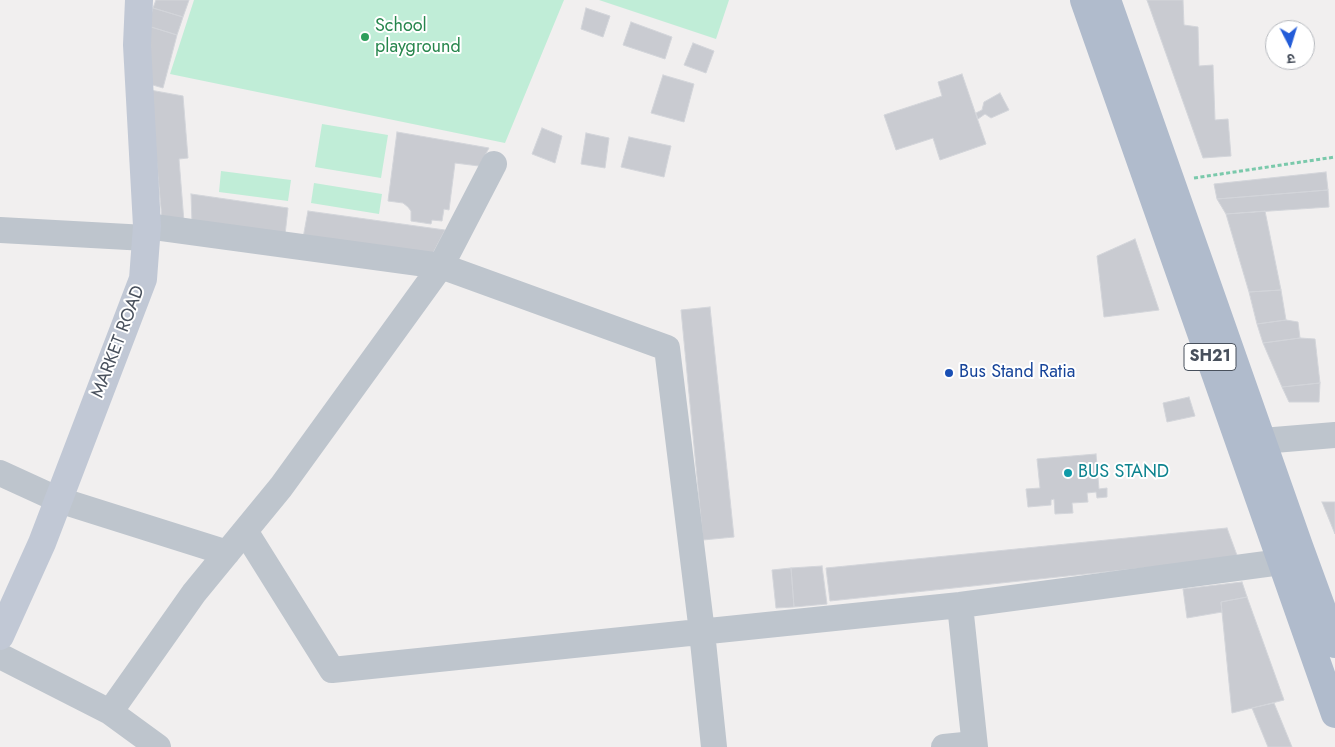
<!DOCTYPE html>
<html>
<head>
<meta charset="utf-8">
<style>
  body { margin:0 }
  #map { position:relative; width:1335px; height:747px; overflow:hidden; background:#f1efef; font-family:Jost,"Noto Sans Devanagari",sans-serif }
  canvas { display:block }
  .north { position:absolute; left:1265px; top:20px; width:50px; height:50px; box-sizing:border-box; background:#fff; border:1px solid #b6b9be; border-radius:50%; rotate:175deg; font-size:14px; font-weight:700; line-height:20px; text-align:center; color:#48505c }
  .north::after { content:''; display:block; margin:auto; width:18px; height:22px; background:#235cd8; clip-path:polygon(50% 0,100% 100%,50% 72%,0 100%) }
</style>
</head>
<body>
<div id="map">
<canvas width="1335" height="747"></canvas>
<div class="north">उ</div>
</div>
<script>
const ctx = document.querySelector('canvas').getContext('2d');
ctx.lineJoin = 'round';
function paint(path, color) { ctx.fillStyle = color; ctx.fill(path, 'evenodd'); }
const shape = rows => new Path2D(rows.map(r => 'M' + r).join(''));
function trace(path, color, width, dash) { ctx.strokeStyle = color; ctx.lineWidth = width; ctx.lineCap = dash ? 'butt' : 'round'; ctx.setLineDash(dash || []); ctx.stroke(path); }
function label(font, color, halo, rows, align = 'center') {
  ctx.font = font + ' Jost,sans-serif'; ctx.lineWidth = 4; ctx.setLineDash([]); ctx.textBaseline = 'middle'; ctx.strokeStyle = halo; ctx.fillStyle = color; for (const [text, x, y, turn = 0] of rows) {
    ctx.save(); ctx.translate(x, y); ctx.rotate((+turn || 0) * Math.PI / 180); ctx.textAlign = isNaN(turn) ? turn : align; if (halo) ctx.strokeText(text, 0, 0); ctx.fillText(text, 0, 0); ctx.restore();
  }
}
const green = shape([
  [194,0,564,0,505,143,170,74],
  [599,0,729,0,716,39],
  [322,124,388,135,381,178,315,167],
  [221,171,291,180,288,201,219,192],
  [314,183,382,194,379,214,311,203]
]);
const building = shape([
  [156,0,189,0,183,17,153,8,156,0],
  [1147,0,1183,0,1184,25,1198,27,1199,66,1213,65,1215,120,1228,119,1231,156,1203,158,1147,0],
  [153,8,183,17,177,35,148,26,153,8],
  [586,8,610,16,603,37,581,29,586,8],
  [631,22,672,37,665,59,623,45,631,22],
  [148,26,177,35,163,88,146,83,148,26],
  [693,43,714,51,706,73,684,65,693,43],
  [962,74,986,144,940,160,933,138,896,150,884,115,942,96,938,82,962,74],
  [663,75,694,84,684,122,651,113,663,75],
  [150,90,183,96,188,158,179,159,184,222,162,219,150,90],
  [1000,93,1009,110,991,118,985,114,978,119,976,113,982,110,984,102,1000,93],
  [542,128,562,136,555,163,532,154,542,128],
  [397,132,489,148,479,166,455,163,449,210,444,209,442,221,432,220,431,224,411,221,411,211,408,207,403,203,388,201,397,132],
  [586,133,609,138,605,168,581,164,586,133],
  [629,137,671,146,664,177,621,167,629,137],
  [1326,172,1328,190,1217,199,1214,184,1326,172],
  [1328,190,1329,207,1226,214,1217,199,1328,190],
  [191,194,288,208,285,235,192,223,191,194],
  [308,211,445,230,432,255,303,238,308,211],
  [1265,211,1281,290,1249,292,1226,214,1265,211],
  [1135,239,1159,310,1104,317,1097,256,1135,239],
  [1281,290,1286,320,1257,324,1249,292,1281,290],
  [710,307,734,537,703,540,681,310,710,307],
  [1286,320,1298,322,1300,338,1263,343,1257,324,1286,320],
  [1300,338,1315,339,1320,383,1282,387,1263,343,1300,338],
  [1320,383,1319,402,1289,402,1282,387,1320,383],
  [1189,397,1195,416,1167,422,1163,403,1189,397],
  [1096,454,1099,489,1107,488,1107,497,1097,498,1096,492,1087,493,1088,502,1072,503,1073,513,1055,514,1054,499,1051,500,1051,505,1028,507,1026,489,1040,488,1037,459,1096,454],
  [1322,502,1335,502,1335,534,1322,502],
  [1227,528,1238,558,830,601,826,568,1227,528],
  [822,566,827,604,794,607,791,568,822,566],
  [791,568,794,607,776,608,772,570,791,568],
  [1242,582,1247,597,1221,602,1222,612,1187,618,1183,589,1242,582],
  [1247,597,1284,700,1232,713,1221,602,1247,597],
  [1274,703,1292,747,1268,747,1252,708,1274,703]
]);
const path = shape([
  [1194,178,1335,157]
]);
const street = shape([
  [147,226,441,266,667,348,702,632,714,747],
  [0,230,146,238],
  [1262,441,1335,435],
  [0,473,59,500,227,553],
  [245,531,332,670,960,605,1281,562],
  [960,605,975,747],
  [0,656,110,712,158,747],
  [110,712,194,593,281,487,441,266,494,164],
  [944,747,974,744]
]);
const secondary = shape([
  [0,636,42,543,143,279,147,226,137,45,139,0]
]);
const primary = shape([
  [1084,0,1335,714],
  [1107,0,1299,546,1335,644]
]);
const markers = [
  [365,37,5,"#2e9e5b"],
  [949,373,5,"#1a4fb4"],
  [1068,473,5,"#0f9aa8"]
];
const shields = [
  [1210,357,52]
];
const shieldNames = [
  ["SH21",1210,357]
];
const leisureNames = [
  ["School",375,27],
  ["playground",375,48]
];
const streetNames = [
  ["MARKET ROAD",119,342,-69]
];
const transitNames = [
  ["Bus Stand Ratia",959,373]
];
const cultureNames = [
  ["BUS STAND",1078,473]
];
paint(green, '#c0edd7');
paint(building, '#c9cbd1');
trace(building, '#d3d5da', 1);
trace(path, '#7ac9ab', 3, [4, 2.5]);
trace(street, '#bec5cd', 26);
trace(secondary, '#c1c8d5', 28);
trace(primary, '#b0bbcc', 28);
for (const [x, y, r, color] of markers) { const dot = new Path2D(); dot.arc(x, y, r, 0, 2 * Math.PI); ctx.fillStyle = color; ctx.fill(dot); trace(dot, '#fff', 2); }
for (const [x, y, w] of shields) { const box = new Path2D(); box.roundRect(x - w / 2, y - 13.5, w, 27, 4); ctx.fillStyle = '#fff'; ctx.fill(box); trace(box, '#48505c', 1); }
label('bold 16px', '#48505c', null, shieldNames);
label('18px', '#27864d', '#fff', leisureNames, 'left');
label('18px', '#48505c', '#fff', streetNames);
label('18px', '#164399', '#fff', transitNames, 'left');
label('18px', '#0d838f', '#fff', cultureNames, 'left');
</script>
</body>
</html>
